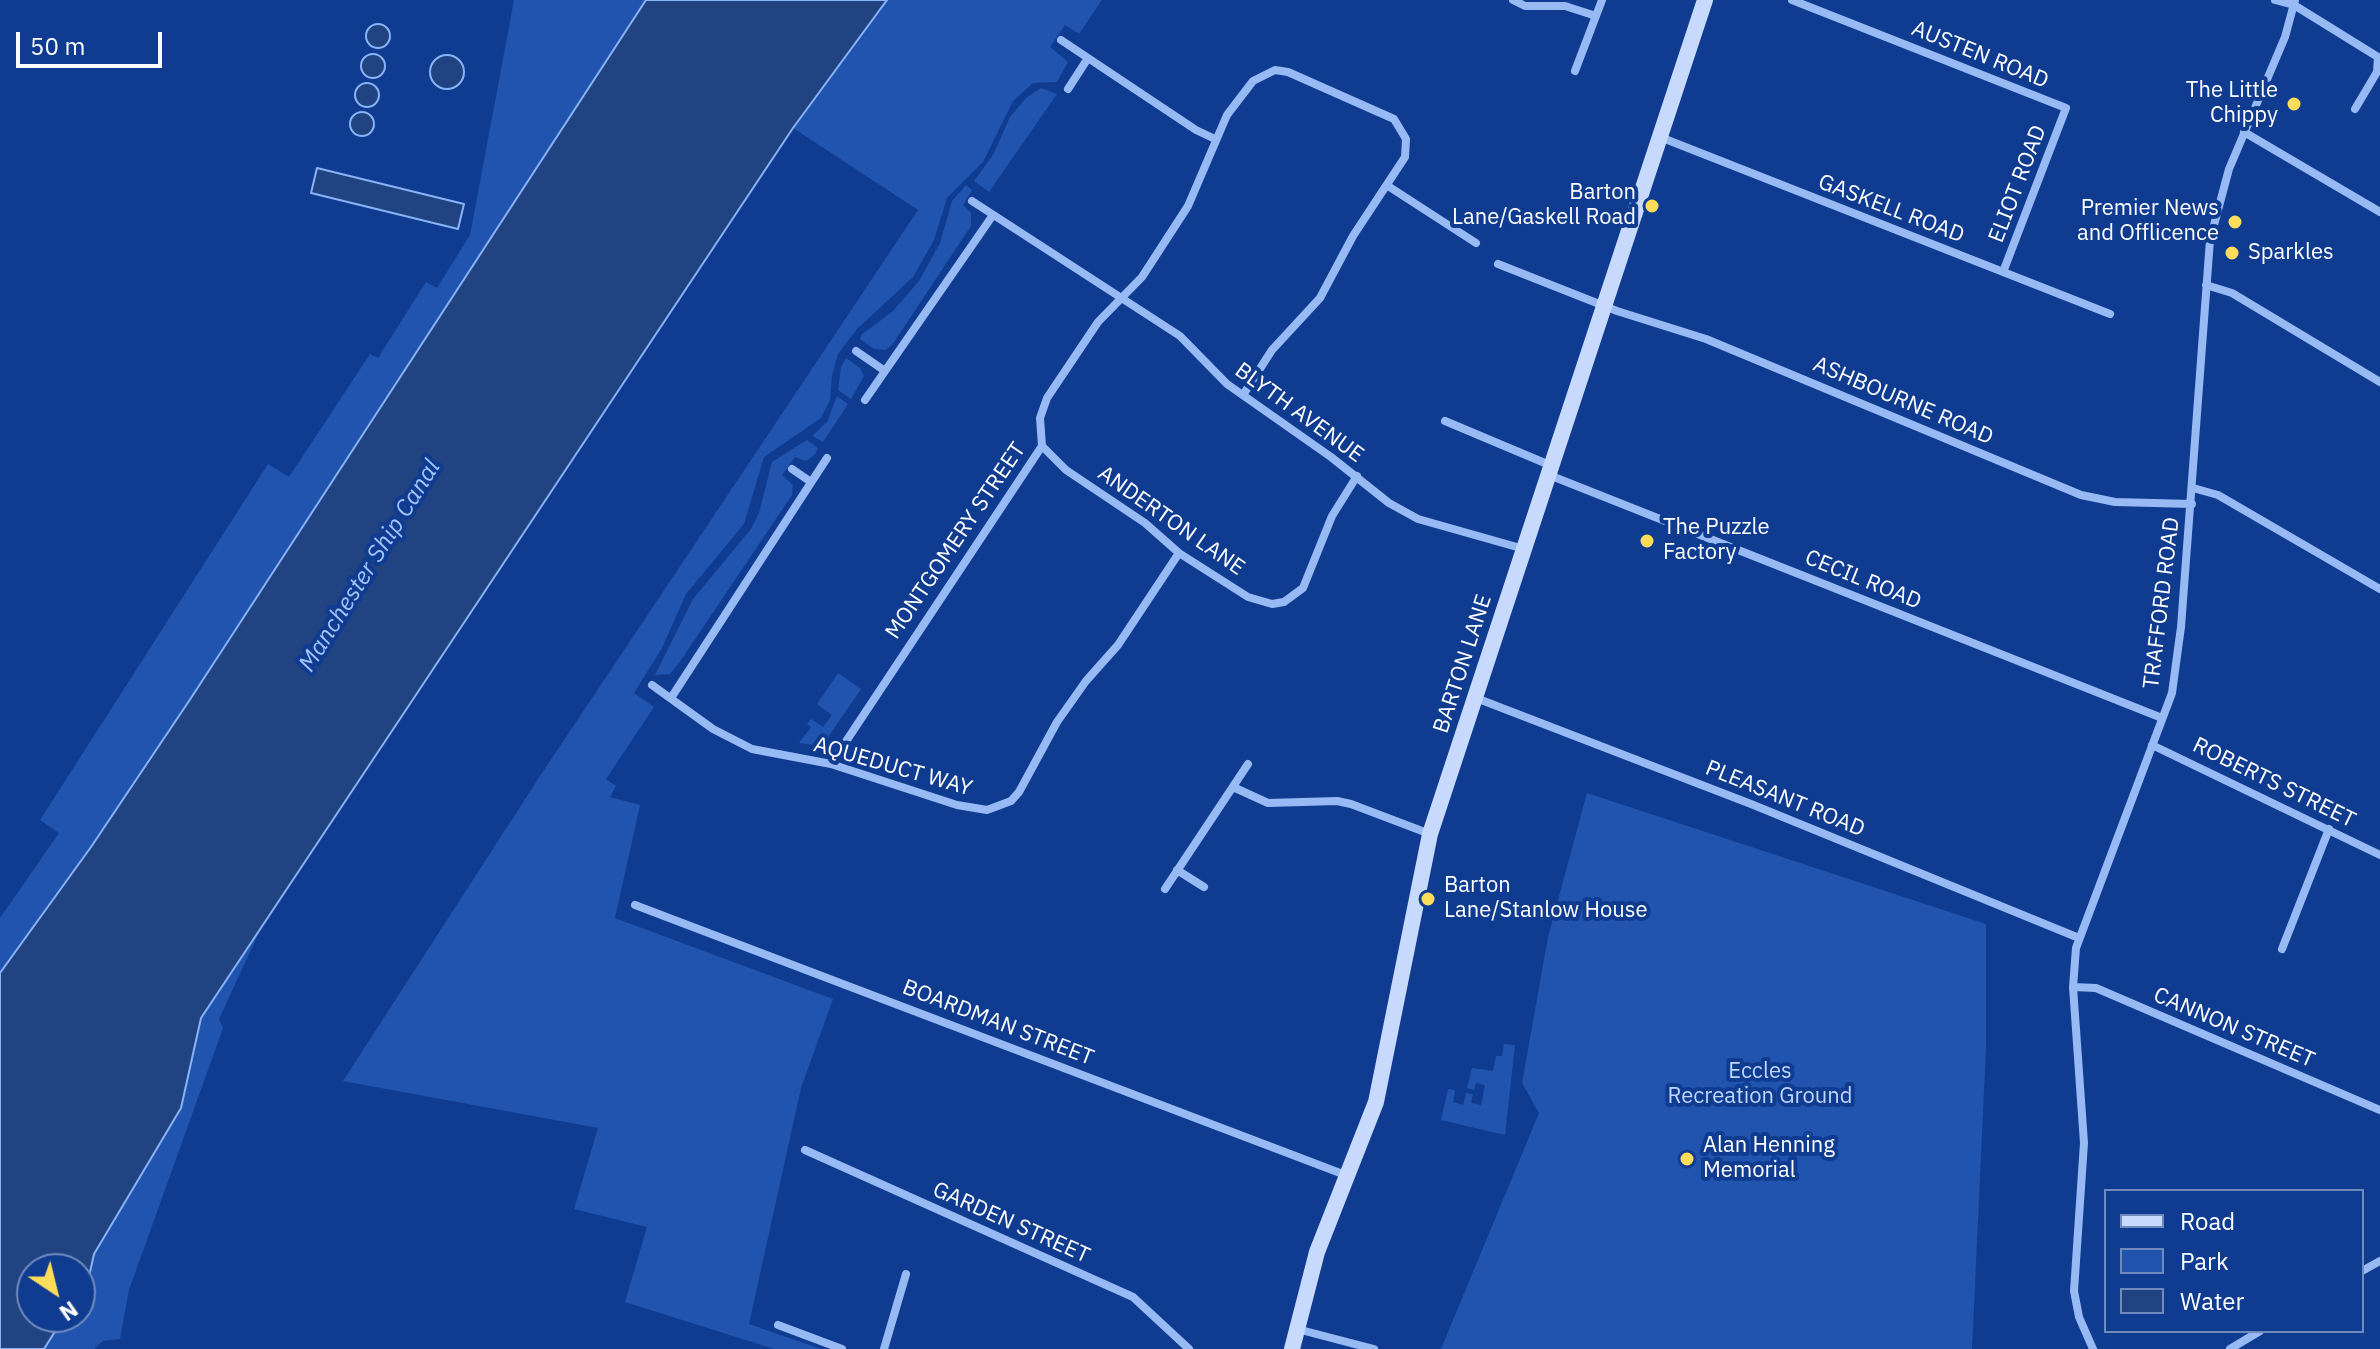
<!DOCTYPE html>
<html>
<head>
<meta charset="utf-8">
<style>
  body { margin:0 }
  #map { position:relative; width:2380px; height:1349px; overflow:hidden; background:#0f3c90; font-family:"IBM Plex Sans",sans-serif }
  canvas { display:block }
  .legend { position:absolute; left:2104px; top:1189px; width:260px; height:144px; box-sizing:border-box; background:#0f3c90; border:2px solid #6f8abc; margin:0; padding:10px 14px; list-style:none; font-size:24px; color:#fff }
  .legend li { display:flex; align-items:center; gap:16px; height:40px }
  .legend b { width:40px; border:2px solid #6f8abc }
  .north { position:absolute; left:16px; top:1253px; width:80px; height:80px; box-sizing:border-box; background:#0f3c90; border:2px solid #6f8abc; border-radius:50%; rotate:145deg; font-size:22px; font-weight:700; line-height:32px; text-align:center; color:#fff }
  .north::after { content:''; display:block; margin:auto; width:28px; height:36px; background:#ffdd5a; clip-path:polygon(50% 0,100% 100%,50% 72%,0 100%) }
  .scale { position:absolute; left:16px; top:32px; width:146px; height:36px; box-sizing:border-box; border:4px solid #fff; border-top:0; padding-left:10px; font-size:24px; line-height:28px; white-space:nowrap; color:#fff; -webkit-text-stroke:6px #0f3c90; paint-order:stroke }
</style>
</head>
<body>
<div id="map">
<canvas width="2380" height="1349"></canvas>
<ul class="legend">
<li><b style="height:10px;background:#c7dafd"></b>Road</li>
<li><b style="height:22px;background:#2054af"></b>Park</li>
<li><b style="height:22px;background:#214382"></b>Water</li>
</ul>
<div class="north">N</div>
<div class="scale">50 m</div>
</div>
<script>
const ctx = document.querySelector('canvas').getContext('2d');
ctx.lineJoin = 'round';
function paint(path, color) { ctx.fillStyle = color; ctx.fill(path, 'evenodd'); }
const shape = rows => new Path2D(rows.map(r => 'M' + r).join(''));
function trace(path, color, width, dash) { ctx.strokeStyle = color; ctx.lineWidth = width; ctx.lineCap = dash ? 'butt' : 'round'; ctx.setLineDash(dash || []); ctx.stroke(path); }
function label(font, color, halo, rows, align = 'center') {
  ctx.font = font + ' "IBM Plex Sans",sans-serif'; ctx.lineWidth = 8; ctx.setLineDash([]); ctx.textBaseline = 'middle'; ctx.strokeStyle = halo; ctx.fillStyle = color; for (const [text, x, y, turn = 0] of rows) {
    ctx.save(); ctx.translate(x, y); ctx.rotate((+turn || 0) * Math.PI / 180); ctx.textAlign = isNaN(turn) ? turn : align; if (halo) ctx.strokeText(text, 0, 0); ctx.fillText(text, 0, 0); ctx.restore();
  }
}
const green = shape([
  [514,0,646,0,191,698,91,847,0,972,0,918,59,833,40,820,268,464,289,477,370,354,378,358,426,282,437,288,470,235],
  [887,0,1102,0,1079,34,1065,25,1050,47,1068,62,1057,82,1033,83,1013,101,983,162,947,198,934,240,913,277,857,329,838,354,832,375,830,400,821,418,764,457,744,524,686,594,662,648,634,693,654,707,606,779,616,786,610,797,640,805,615,918,833,999,801,1088,749,1324,821,1349,774,1349,625,1302,647,1227,574,1209,598,1128,343,1081,540,776,918,210,793,128],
  [1041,88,1057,94,989,192,974,181,993,155,1010,117,1027,97],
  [966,185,972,190,963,205,971,213,971,226,892,345,885,350,874,349,860,339,861,335,892,312,919,281,940,243,952,201],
  [846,358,860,368,864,376,851,399,838,390,841,367],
  [837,396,848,404,823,442,812,436,827,422],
  [807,440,818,448,815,454,806,461,795,457,782,475,793,485,792,495,679,663,670,674,655,675,693,599,751,529,759,513,772,462],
  [838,673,861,689,822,746,799,743,811,727,807,724,811,719,823,727,832,715,817,704],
  [1587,793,1986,924,1986,1048,1972,1349,1441,1349,1539,1113,1522,1083,1548,937],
  [262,926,219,1019,223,1028,129,1290,120,1339,103,1341,94,1349,44,1349,64,1317,80,1317,80,1302,84,1299,94,1254,181,1108,201,1018],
  [1504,1044,1515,1045,1505,1135,1441,1120,1448,1089,1455,1090,1453,1102,1463,1105,1466,1093,1473,1094,1471,1103,1481,1105,1485,1085,1476,1083,1474,1090,1467,1088,1472,1068,1493,1071,1496,1056,1502,1056]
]);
const water = shape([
  [646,0,887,0,793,128,201,1018,181,1108,94,1254,84,1299,80,1302,80,1269,32,1269,32,1317,64,1317,44,1349,0,1349,0,973,91,847,191,698,646,0],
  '366 36a12 12 0 1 1 24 0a12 12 0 1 1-24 0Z',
  '361 66a12 12 0 1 1 24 0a12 12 0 1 1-24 0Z',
  '430 72a17 17 0 1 1 34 0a17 17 0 1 1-34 0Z',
  '355 95a12 12 0 1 1 24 0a12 12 0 1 1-24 0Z',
  '350 124a12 12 0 1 1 24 0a12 12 0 1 1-24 0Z',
  [317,168,464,204,458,229,311,193,317,168]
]);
const street = shape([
  [1513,0,1525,6,1565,6,1596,16],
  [1792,0,2066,108,2003,272],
  [2275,0,2294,5,2378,57,2377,72,2355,109],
  [1061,40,1196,130,1215,139],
  [1575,71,1602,0],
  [1068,89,1088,58],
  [2244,132,2380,212],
  [1660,137,2110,314],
  [1388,186,1476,243],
  [972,201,1180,336,1227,384,1331,457,1389,503,1418,519,1524,549],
  [1498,264,1617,311,1706,339,2081,495,2115,502,2192,504],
  [2206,285,2232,293,2380,382],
  [856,351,885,371],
  [865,400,993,215],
  [1445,421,1552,466],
  [1042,446,1066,470,1145,523,1179,553,1248,597,1272,604,1284,602,1303,588,1332,516,1357,476],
  [792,469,811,482],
  [1549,475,2162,718],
  [2193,488,2218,495,2380,589],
  [652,685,713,729,752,749,831,764,957,805,987,810,1011,801,1019,792,1057,722,1086,681,1118,645,1179,553],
  [671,698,827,458],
  [1476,698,1751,804,2079,938],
  [2152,745,2380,855],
  [831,764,1042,446,1040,418,1047,398,1098,322,1142,277,1188,206,1227,115,1253,81,1275,70,1288,72,1394,119,1406,139,1405,157,1353,236,1320,298,1272,350,1243,395],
  [1233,787,1268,803,1337,801,1351,804,1430,834],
  [1177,870,1204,887],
  [1165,889,1248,764],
  [635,905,1348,1176],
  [2282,949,2329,829],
  [2073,987,2096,988,2380,1110],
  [805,1150,1133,1297,1189,1349],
  [2362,1271,2380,1261],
  [778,1325,842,1349],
  [1297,1329,1374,1349],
  [884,1349,906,1274],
  [2093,1349,2079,1317,2074,1291,2084,1143,2073,987,2076,948,2172,693,2181,627,2210,240,2229,169,2285,37,2295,0],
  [2230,1349,2260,1331]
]);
const secondary = shape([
  [1292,1349,1317,1252,1376,1102,1430,834,1705,0]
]);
const markers = [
  [2294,104,8,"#ffdd5a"],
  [1652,206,8,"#ffdd5a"],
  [2235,222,8,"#ffdd5a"],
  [2232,253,8,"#ffdd5a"],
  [1647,541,8,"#ffdd5a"],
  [1428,899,8,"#ffdd5a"],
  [1687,1159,8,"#ffdd5a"]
];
const streetNames = [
  ["AUSTEN ROAD",1980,55,22],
  ["ELIOT ROAD",2018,184,-69],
  ["GASKELL ROAD",1891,209,21],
  ["ASHBOURNE ROAD",1903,401,23],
  ["BLYTH AVENUE",1299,413,36],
  ["ANDERTON LANE",1171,521,35],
  ["MONTGOMERY STREET",956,541,-56],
  ["CECIL ROAD",1863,580,22],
  ["TRAFFORD ROAD",2162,603,-83],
  ["BARTON LANE",1463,664,-72],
  ["AQUEDUCT WAY",893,767,16],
  ["ROBERTS STREET",2274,783,26],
  ["PLEASANT ROAD",1785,799,22],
  ["BOARDMAN STREET",998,1023,21],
  ["CANNON STREET",2234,1028,23],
  ["GARDEN STREET",1011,1223,24]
];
const poiNames = [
  ["The Little",2278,91,"right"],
  ["Chippy",2278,116,"right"],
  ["Barton",1636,193,"right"],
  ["Lane/Gaskell Road",1636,218,"right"],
  ["Premier News",2219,209,"right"],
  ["and Offlicence",2219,234,"right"],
  ["Sparkles",2248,253],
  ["The Puzzle",1663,528],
  ["Factory",1663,553],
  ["Barton",1444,886],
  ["Lane/Stanlow House",1444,911],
  ["Alan Henning",1703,1146],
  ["Memorial",1703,1171]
];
const parkNames = [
  ["Eccles",1760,1072],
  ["Recreation Ground",1760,1097]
];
const waterNames = [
  ["Manchester Ship Canal",370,566,-58]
];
paint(green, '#2054af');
paint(water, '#214382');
trace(water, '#89b3f7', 2);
trace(street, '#98baf4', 8);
trace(secondary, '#c7dafd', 16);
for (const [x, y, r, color] of markers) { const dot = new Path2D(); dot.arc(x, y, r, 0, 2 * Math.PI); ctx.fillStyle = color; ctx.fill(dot); trace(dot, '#0f3c90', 3); }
label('22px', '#fff', '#0f3c90', streetNames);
label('22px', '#fff', '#0f3c90', poiNames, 'left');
label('22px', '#bfd6fe', '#0f3c90', parkNames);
label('italic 24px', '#a3c4fb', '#0f3c90', waterNames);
</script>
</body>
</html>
